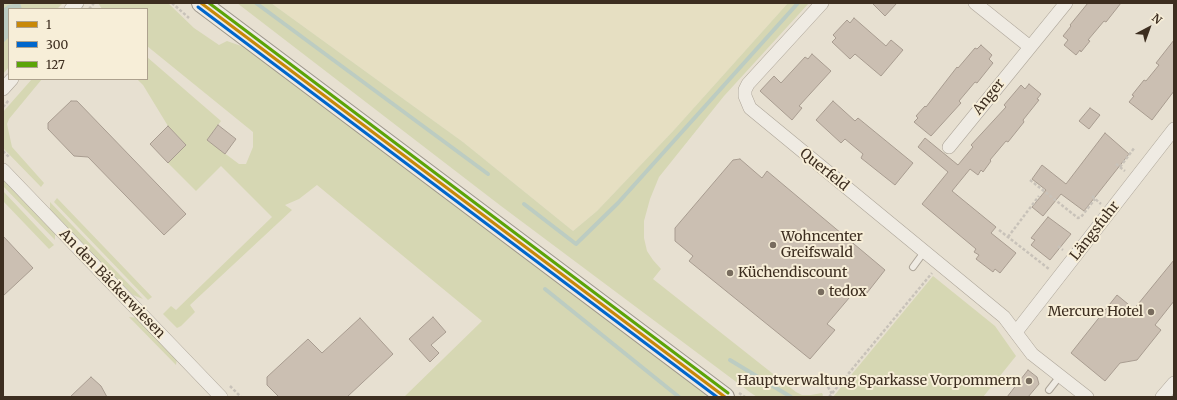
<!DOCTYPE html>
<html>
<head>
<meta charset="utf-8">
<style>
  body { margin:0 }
  #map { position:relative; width:1177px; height:400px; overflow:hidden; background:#e7e0d1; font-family:Merriweather,serif }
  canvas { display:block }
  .frame { position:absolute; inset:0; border:4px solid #3d2e20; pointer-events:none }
  .legend { position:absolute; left:8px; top:8px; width:140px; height:72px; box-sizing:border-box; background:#f7eed8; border:1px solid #ada18e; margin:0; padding:5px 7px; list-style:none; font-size:12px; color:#3d2e20 }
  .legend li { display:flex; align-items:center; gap:8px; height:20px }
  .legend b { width:20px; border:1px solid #ada18e }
  .north { position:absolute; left:1129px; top:8px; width:40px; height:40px; -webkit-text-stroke:3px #f7eed8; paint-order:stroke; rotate:41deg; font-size:11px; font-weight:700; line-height:16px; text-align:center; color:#3d2e20 }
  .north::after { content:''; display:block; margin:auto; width:14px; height:18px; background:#3d2e20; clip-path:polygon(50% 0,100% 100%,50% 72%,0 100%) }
</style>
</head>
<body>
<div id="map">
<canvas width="1177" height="400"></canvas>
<div class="frame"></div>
<ul class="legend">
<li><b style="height:5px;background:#c88808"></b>1</li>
<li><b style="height:5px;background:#06c"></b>300</li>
<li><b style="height:5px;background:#5ca408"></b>127</li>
</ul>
<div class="north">N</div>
</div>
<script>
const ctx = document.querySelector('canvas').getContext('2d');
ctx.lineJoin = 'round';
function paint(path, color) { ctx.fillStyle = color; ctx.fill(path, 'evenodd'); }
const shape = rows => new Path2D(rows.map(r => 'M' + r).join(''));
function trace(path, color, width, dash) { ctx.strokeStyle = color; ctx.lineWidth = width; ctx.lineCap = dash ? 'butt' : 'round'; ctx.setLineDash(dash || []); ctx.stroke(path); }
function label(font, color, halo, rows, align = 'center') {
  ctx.font = font + ' Merriweather,serif'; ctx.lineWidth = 4; ctx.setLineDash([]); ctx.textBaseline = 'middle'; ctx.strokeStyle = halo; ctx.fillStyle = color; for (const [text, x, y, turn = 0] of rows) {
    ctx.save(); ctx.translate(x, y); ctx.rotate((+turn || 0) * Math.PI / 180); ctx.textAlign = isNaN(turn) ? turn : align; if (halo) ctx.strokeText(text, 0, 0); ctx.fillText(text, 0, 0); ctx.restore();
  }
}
const farmland = shape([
  [271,3,788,3,674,130,597,211,573,231,463,142]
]);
const green = shape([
  [3,3,63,3,57,9,9,9,9,67,3,74],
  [98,3,168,3,194,28,219,45,227,41,244,47,318,103,351,125,713,397,404,397,482,321,317,185,299,199,285,205,292,210,190,305,195,312,181,326,177,328,163,314,171,306,176,310,272,217,221,166,196,191,168,163,186,145,168,126,143,85,137,79,147,79,147,57,221,121,207,140,239,164,246,164,253,147,253,132,147,46,147,9,102,9],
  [237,3,271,3,463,142,573,231,597,211,674,130,788,3,809,3,724,96,659,177,650,199,644,221,644,238,647,251,653,260,661,269,653,279,796,392,802,395,811,395,822,393,823,395,822,397,757,397,751,393,501,206],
  [32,79,42,79,9,119,7,124,12,147,44,183,41,187,3,148,3,112],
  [3,180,55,234,55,240,3,186],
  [3,191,54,245,49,249,3,201],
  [57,198,152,297,148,300,54,202],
  [50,202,143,299,133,295,50,210],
  [933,276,995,326,1016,356,983,397,833,397],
  [129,317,139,318,177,358,176,365]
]);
const water = shape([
  [20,3,22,9,9,9,9,37,3,43,3,9,8,5]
]);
const stream = shape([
  [256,3,488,174],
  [524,204,576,244,618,203,798,3],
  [545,289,679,397],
  [730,360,791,397]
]);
const building = shape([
  [872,3,897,3,885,16,872,3],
  [1088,3,1121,3,1106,22,1104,21,1088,40,1090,41,1081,52,1080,50,1076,55,1064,45,1068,40,1063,36,1071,26,1070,25,1088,3],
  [854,18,886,46,891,40,903,50,881,76,855,54,850,59,832,42,836,38,833,35,847,20,850,23,854,18],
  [1174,40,1174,91,1152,120,1129,102,1134,96,1132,95,1144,80,1146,81,1159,65,1156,63,1174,40],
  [981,45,992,55,989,59,993,63,977,83,975,82,959,101,961,103,931,136,914,122,918,118,916,116,925,106,926,107,957,67,958,68,975,48,977,49,981,45],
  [812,54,831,71,799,106,802,108,792,120,760,91,774,76,781,83,805,57,808,59,812,54],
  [1029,84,1041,94,1037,99,1039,100,1023,120,1024,122,1008,142,1006,141,990,160,991,161,983,172,981,170,978,175,970,169,952,191,996,227,991,233,1016,253,1000,273,995,269,993,272,976,259,979,255,974,252,976,249,922,204,948,172,918,147,925,138,958,165,973,147,971,145,1006,107,1004,105,1021,85,1025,89,1029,84],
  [71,101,77,101,186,214,164,235,88,157,74,156,48,129,48,123,71,101],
  [833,101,855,121,858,118,913,163,895,185,861,158,863,154,845,139,841,143,816,120,833,101],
  [1090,108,1100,115,1089,129,1079,121,1090,108],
  [218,125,236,139,225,154,207,140,218,125],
  [168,126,186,145,168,163,150,144,168,126],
  [1105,133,1129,154,1084,211,1061,194,1043,216,1032,207,1046,190,1032,179,1042,165,1066,184,1105,133],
  [740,159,762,178,767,171,885,270,863,298,855,291,827,324,835,330,810,359,689,261,693,256,675,241,675,228,733,160,740,159],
  [1048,217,1071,234,1050,260,1031,245,1035,240,1031,238,1048,217],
  [3,236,33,268,3,296,3,236],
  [1174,260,1174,301,1155,325,1161,330,1137,360,1120,363,1105,381,1071,353,1117,295,1134,309,1174,260],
  [433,317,446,332,431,345,439,353,430,362,409,339,433,317],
  [360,318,393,354,347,397,279,397,267,385,267,377,308,339,322,353,360,318],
  [1028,370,1037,377,1039,384,1028,397,1007,397,1028,370],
  [91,377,101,386,107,397,70,397,91,377]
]);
const path = shape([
  [172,3,189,18],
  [89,9,94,3],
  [3,107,9,100],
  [3,151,10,158],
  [1116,164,1125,171],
  [1120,167,1135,147],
  [1030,180,1078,218,1081,217,1095,199],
  [1092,196,1101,204],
  [999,230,1049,269],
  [1008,237,1039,196],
  [1058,246,1063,250],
  [823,378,832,394],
  [230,386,241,397],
  [739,393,745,397],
  [829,397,932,273]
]);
const service = shape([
  [913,267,924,252],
  [1049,390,1060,376]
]);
const minor = shape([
  [822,3,748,84,745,90,745,96,750,108,1004,317,1032,354,1087,397],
  [975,3,1030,47],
  [71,9,77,3],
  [3,89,12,79],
  [949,147,1066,3],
  [3,170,221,397],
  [1016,332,1174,129],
  [1162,397,1174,383]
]);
const secondary = shape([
  [201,3,725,397]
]);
const bus1 = shape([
  [201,3,725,397]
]);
const bus2 = shape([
  [198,7,717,397]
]);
const bus3 = shape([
  [209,3,728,393]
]);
const markers = [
  [773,245,4,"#786c5e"],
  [730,273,4,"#786c5e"],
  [821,292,4,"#786c5e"],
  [1151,312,4,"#786c5e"],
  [1029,381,4,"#786c5e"]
];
const streetNames = [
  ["Anger",989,97,-51],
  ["Querfeld",824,170,39],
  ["Längsfuhr",1095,231,-52],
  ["An den Bäckerwiesen",112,284,46]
];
const poiNames = [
  ["Wohncenter",781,237],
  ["Greifswald",781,253],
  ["Küchendiscount",738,273],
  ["tedox",829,292],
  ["Mercure Hotel",1143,312,"right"],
  ["Hauptverwaltung Sparkasse Vorpommern",1021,381,"right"]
];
paint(farmland, '#e6dfc2');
paint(green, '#d6d7b3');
paint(water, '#bcccc2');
trace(stream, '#bcccc2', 4);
paint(building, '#cbbfb2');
trace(building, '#a89c90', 1);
trace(service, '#ada599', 8);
trace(minor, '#ada599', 14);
trace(secondary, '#9c958a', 20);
trace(path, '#c8c2b9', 2.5, [3, 2]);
trace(service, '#efebe3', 6);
trace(minor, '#efebe3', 13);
trace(secondary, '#efebe3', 18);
trace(bus1, '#c88808', 3);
trace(bus2, '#06c', 3);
trace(bus3, '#5ca408', 3);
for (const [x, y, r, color] of markers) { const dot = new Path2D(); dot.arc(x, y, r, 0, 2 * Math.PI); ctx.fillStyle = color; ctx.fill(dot); trace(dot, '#f7eed8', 1.5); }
label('14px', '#3d2e20', '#f7eed8', streetNames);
label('14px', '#3d2e20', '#f7eed8', poiNames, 'left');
</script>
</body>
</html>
